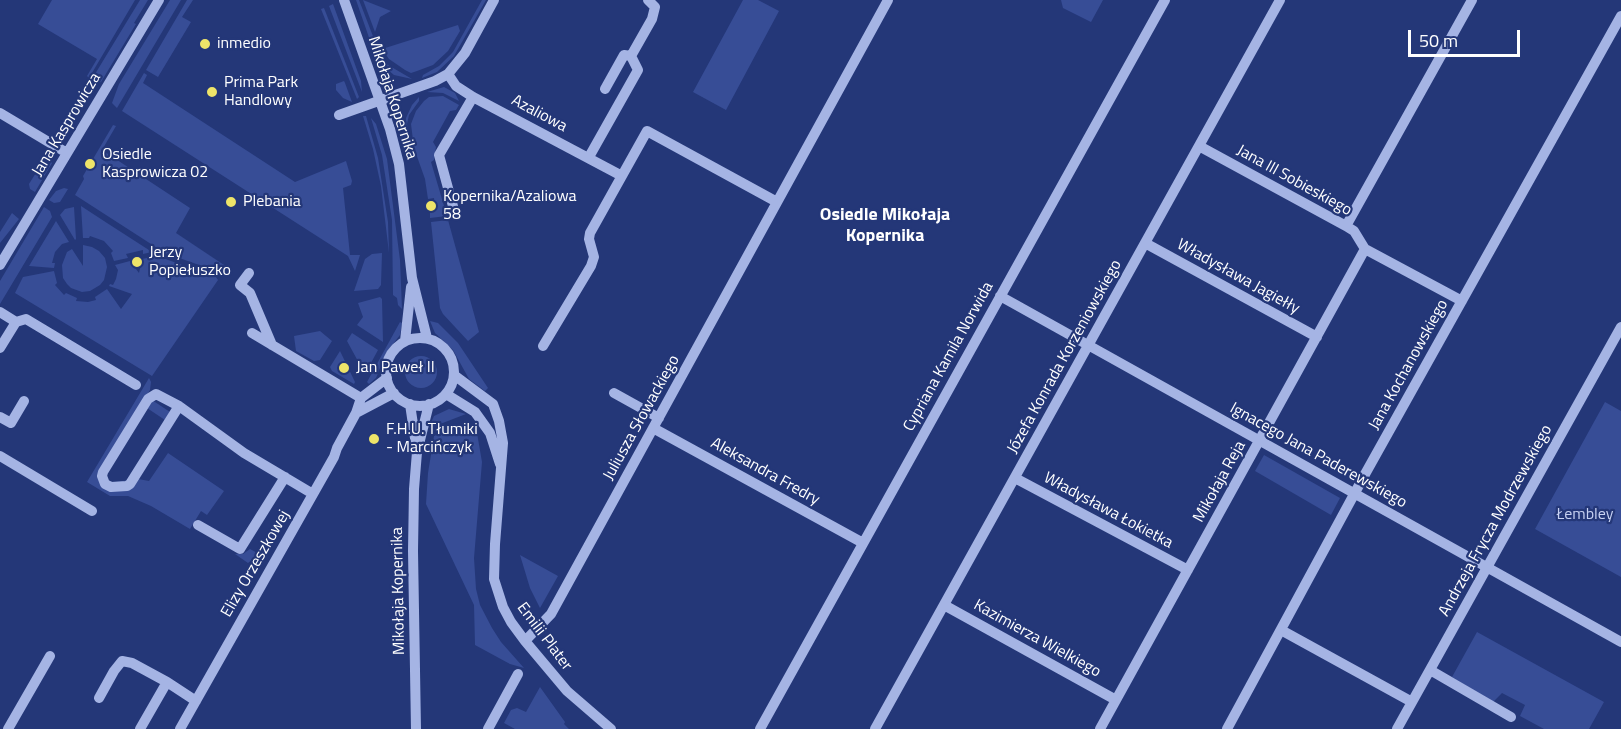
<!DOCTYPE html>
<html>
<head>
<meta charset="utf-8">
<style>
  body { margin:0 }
  #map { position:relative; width:1621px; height:729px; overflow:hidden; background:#243778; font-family:"Titillium Web",sans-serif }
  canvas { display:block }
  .scale { position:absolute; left:1408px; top:30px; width:112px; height:27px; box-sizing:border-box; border:3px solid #fff; border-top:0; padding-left:8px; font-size:18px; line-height:21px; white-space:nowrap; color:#fff; -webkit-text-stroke:4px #243778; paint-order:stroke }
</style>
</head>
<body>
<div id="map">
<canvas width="1621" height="729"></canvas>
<div class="scale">50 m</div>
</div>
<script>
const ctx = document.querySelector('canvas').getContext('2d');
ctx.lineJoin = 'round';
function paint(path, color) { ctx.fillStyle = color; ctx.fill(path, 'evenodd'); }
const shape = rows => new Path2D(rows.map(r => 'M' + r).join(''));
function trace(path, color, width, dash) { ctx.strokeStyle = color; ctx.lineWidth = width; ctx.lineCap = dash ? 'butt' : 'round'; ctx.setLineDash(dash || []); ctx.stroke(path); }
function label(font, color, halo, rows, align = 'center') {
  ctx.font = font + ' "Titillium Web",sans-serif'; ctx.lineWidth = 4.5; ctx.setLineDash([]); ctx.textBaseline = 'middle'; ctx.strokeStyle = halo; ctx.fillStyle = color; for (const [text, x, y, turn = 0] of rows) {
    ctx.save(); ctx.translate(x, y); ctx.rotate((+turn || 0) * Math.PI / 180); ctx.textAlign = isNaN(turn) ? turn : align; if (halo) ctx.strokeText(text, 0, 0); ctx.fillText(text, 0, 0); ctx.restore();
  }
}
const green = shape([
  [52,0,135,0,89,78,87,76,97,59,38,24],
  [140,0,148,0,134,23,136,24,101,82,98,83,92,79],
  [170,0,181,0,117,108,112,103,119,84],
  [187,0,193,0,182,17,191,22,158,77,146,70],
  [356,0,359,0,381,57,388,65,412,79,394,75,381,64,374,52],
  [363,0,391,11,380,17,375,32],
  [482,0,486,0,454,56,437,72,422,78,423,75,439,66,453,52],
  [743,0,758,0,779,11,726,110,693,92],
  [1061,0,1103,0,1091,22,1063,8],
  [333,4,361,81,362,92,329,6],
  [324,8,359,97,357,99,321,9],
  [458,25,460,31,448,51,433,65,417,71,411,73,405,70,389,59,382,49],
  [144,73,147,75,143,83,295,182,346,161,352,181,351,185,343,188,350,255,360,255,355,271,348,256,122,111],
  [344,81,345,83,352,102,343,98,336,90,336,84],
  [444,87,455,93,459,101,443,93,427,92],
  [443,96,459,105,456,110,450,111,433,142,436,147,434,160,431,162,447,216,430,218,430,212,435,211,434,198,428,199,425,179,414,148,411,124,416,111,424,101,429,97],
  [419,97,419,101,409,115,407,124,412,152,408,152,405,134,406,118,412,105],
  [363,116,366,116,378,158,388,222,389,253,381,186,373,149],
  [371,118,376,124,387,159,400,260,402,309,398,305,397,298,393,295,392,220,382,155],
  [113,125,116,126,102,150,190,208,176,233,227,267,222,273,165,253,75,195,84,179,83,176],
  [49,152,52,163,35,192,30,189,29,184],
  [64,188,68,189,60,202,54,203,49,200,56,191],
  [81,206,107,223,152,252,143,254,143,250,126,254,128,258,114,261,111,253,113,251,104,241,90,236,89,238,83,238],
  [44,207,50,211,52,217,0,304,0,281],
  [74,207,76,239,75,240,60,215,65,209],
  [12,213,19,219,0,243,0,232],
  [448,220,479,332,468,341,443,314,440,308,431,222],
  [56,221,69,242,62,244,55,252,52,263,55,263,54,268,29,266],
  [83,245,92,247,99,251,105,258,107,267,104,280,100,285,90,291,82,292,71,288,67,284,63,278,62,265,67,252,72,249,83,266],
  [382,253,381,285,378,289,354,291,365,259,372,254],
  [157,256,216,277,218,280,152,376,15,293,23,277,54,271,57,283,55,285,64,295,66,293,77,298,76,301,88,302,96,300,95,297,107,289,121,309,132,294,109,286,110,284,113,285,116,279,118,270,115,265,130,261,139,273,142,259],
  [380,297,382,299,383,342,357,325,363,317,358,303],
  [430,321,438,323,458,343,488,388,485,391,469,379,453,350,435,333],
  [400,322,402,323,400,335,386,353,376,378,369,384,367,382],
  [320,331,332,341,320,360,314,361,296,351,294,336],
  [352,333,378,350,365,374,347,341],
  [340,351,355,382,354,384,332,371,330,367],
  '405 372a16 16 0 1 1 32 0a16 16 0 1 1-32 0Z',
  [149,378,151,382,150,390,100,471,100,484,138,479,149,481,168,453,224,491,207,515,201,511,190,529,151,506,128,496,110,496,87,482],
  [152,400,170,412,165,420,147,408],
  [1605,402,1621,411,1621,577,1535,529],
  [449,409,466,414,435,426,430,425,434,416],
  [470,422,477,433,482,462,474,558,476,589,480,605,492,628,501,642,524,668,510,664,475,645,474,605,426,504,428,473,434,436],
  [1264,455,1340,498,1331,515,1255,471],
  [250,549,259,554,248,563,235,554,243,554],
  [520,555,558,576,540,608,530,588],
  [1477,632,1604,702,1589,729,1544,729,1520,716,1525,705,1502,693,1493,702,1452,677],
  [540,687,565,722,564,724,569,729,515,729,504,723,511,710,517,708,526,712]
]);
const minor = shape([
  [344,0,390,129,399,164,412,278,427,338],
  [448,74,456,86,473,97,622,176],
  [605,89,624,55,631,56,652,19,655,7,648,0],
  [0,113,67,153],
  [339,115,435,81,448,74,465,53,494,0],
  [1199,146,1346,226,1354,231,1365,249,1462,301],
  [589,157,638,70,631,56],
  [454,210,439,155,473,97],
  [1346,226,1472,0],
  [1145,243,1317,337],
  [0,265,159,0],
  [249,273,240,285,250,293,272,345],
  [1000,296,1621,642],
  [0,312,16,322],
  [252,333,361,398],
  '386 372a34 34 0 1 1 68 0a34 34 0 1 1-68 0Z',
  [405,341,411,287],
  [543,346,591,266,594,257,589,239,590,233,647,131,777,202],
  [0,348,16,322,26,319,136,385],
  [454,375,493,404,499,421,503,443,495,544,494,579,503,607,511,622,525,641,567,691,611,729],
  [614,393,659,418],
  [446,394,475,412,490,433,500,464],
  [410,404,416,445],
  [179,406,130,484,127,486,111,487,105,484,102,476,103,472,148,399,156,394,179,406,244,453,313,494],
  [356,413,394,393],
  [0,417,11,423,24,401],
  [653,428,863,543],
  [0,456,92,511],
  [1015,478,1188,570],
  [198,525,240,549,285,477],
  [944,605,1116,700],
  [1281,630,1412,702],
  [525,641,551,614,888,0],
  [1430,670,1511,717],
  [99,698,114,671,122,661,132,663,167,682],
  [8,729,50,656],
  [140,729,167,682,196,701],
  [180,729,334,457,337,448,356,413,361,398,387,378],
  [416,729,413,551,414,489,417,452,429,404],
  [488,729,518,674],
  [760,729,1165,0],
  [875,729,1280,0],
  [1100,729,1365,249],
  [1227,729,1364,476,1621,16],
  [1397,729,1621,327]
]);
const markers = [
  [205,44,6,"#eee469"],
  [212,92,6,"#eee469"],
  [90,164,6,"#eee469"],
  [231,202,6,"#eee469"],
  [431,206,6,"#eee469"],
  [137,262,6,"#eee469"],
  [344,368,6,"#eee469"],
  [374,439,6,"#eee469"]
];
const poiNames = [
  ["inmedio",217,44],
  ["Prima Park",224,83],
  ["Handlowy",224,101],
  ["Osiedle",102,155],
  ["Kasprowicza 02",102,173],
  ["Kopernika/Azaliowa",443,197],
  ["58",443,215],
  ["Plebania",243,202],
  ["Jerzy",149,253],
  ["Popiełuszko",149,271],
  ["Jan Paweł II",356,368],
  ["F.H.U. Tłumiki",386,430],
  ["- Marcińczyk",386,448]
];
const streetNames = [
  ["Mikołaja Kopernika",392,98,72],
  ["Azaliowa",539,114,28],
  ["Jana Kasprowicza",67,125,-59],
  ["Jana III Sobieskiego",1294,181,29],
  ["Władysława Jagiełły",1238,277,29],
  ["Cypriana Kamila Norwida",949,357,-61],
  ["Józefa Konrada Korzeniowskiego",1065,357,-61],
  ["Jana Kochanowskiego",1409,365,-61],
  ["Juliusza Słowackiego",642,418,-61],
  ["Ignacego Jana Paderewskiego",1318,456,29],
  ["Aleksandra Fredry",765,472,29],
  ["Mikołaja Reja",1220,482,-61],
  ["Władysława Łokietka",1108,511,28],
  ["Andrzeja Frycza Modrzewskiego",1496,521,-61],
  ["Elizy Orzeszkowej",256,564,-60],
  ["Mikołaja Kopernika",399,591,-91],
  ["Emilii Plater",544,637,53],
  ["Kazimierza Wielkiego",1037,639,29]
];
const parkNames = [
  ["Łembley",1585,515]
];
const neighbourhoodNames = [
  ["Osiedle Mikołaja",885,216],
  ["Kopernika",885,237]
];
paint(green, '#374d96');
trace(minor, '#a5b4e4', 10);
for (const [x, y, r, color] of markers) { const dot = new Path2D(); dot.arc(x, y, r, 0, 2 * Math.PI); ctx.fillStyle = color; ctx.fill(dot); trace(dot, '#243778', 2); }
label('16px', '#fff', '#243778', poiNames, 'left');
label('16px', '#fff', '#243778', streetNames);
label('16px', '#c8d2f3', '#243778', parkNames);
label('bold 18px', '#fff', '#243778', neighbourhoodNames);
</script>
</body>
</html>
